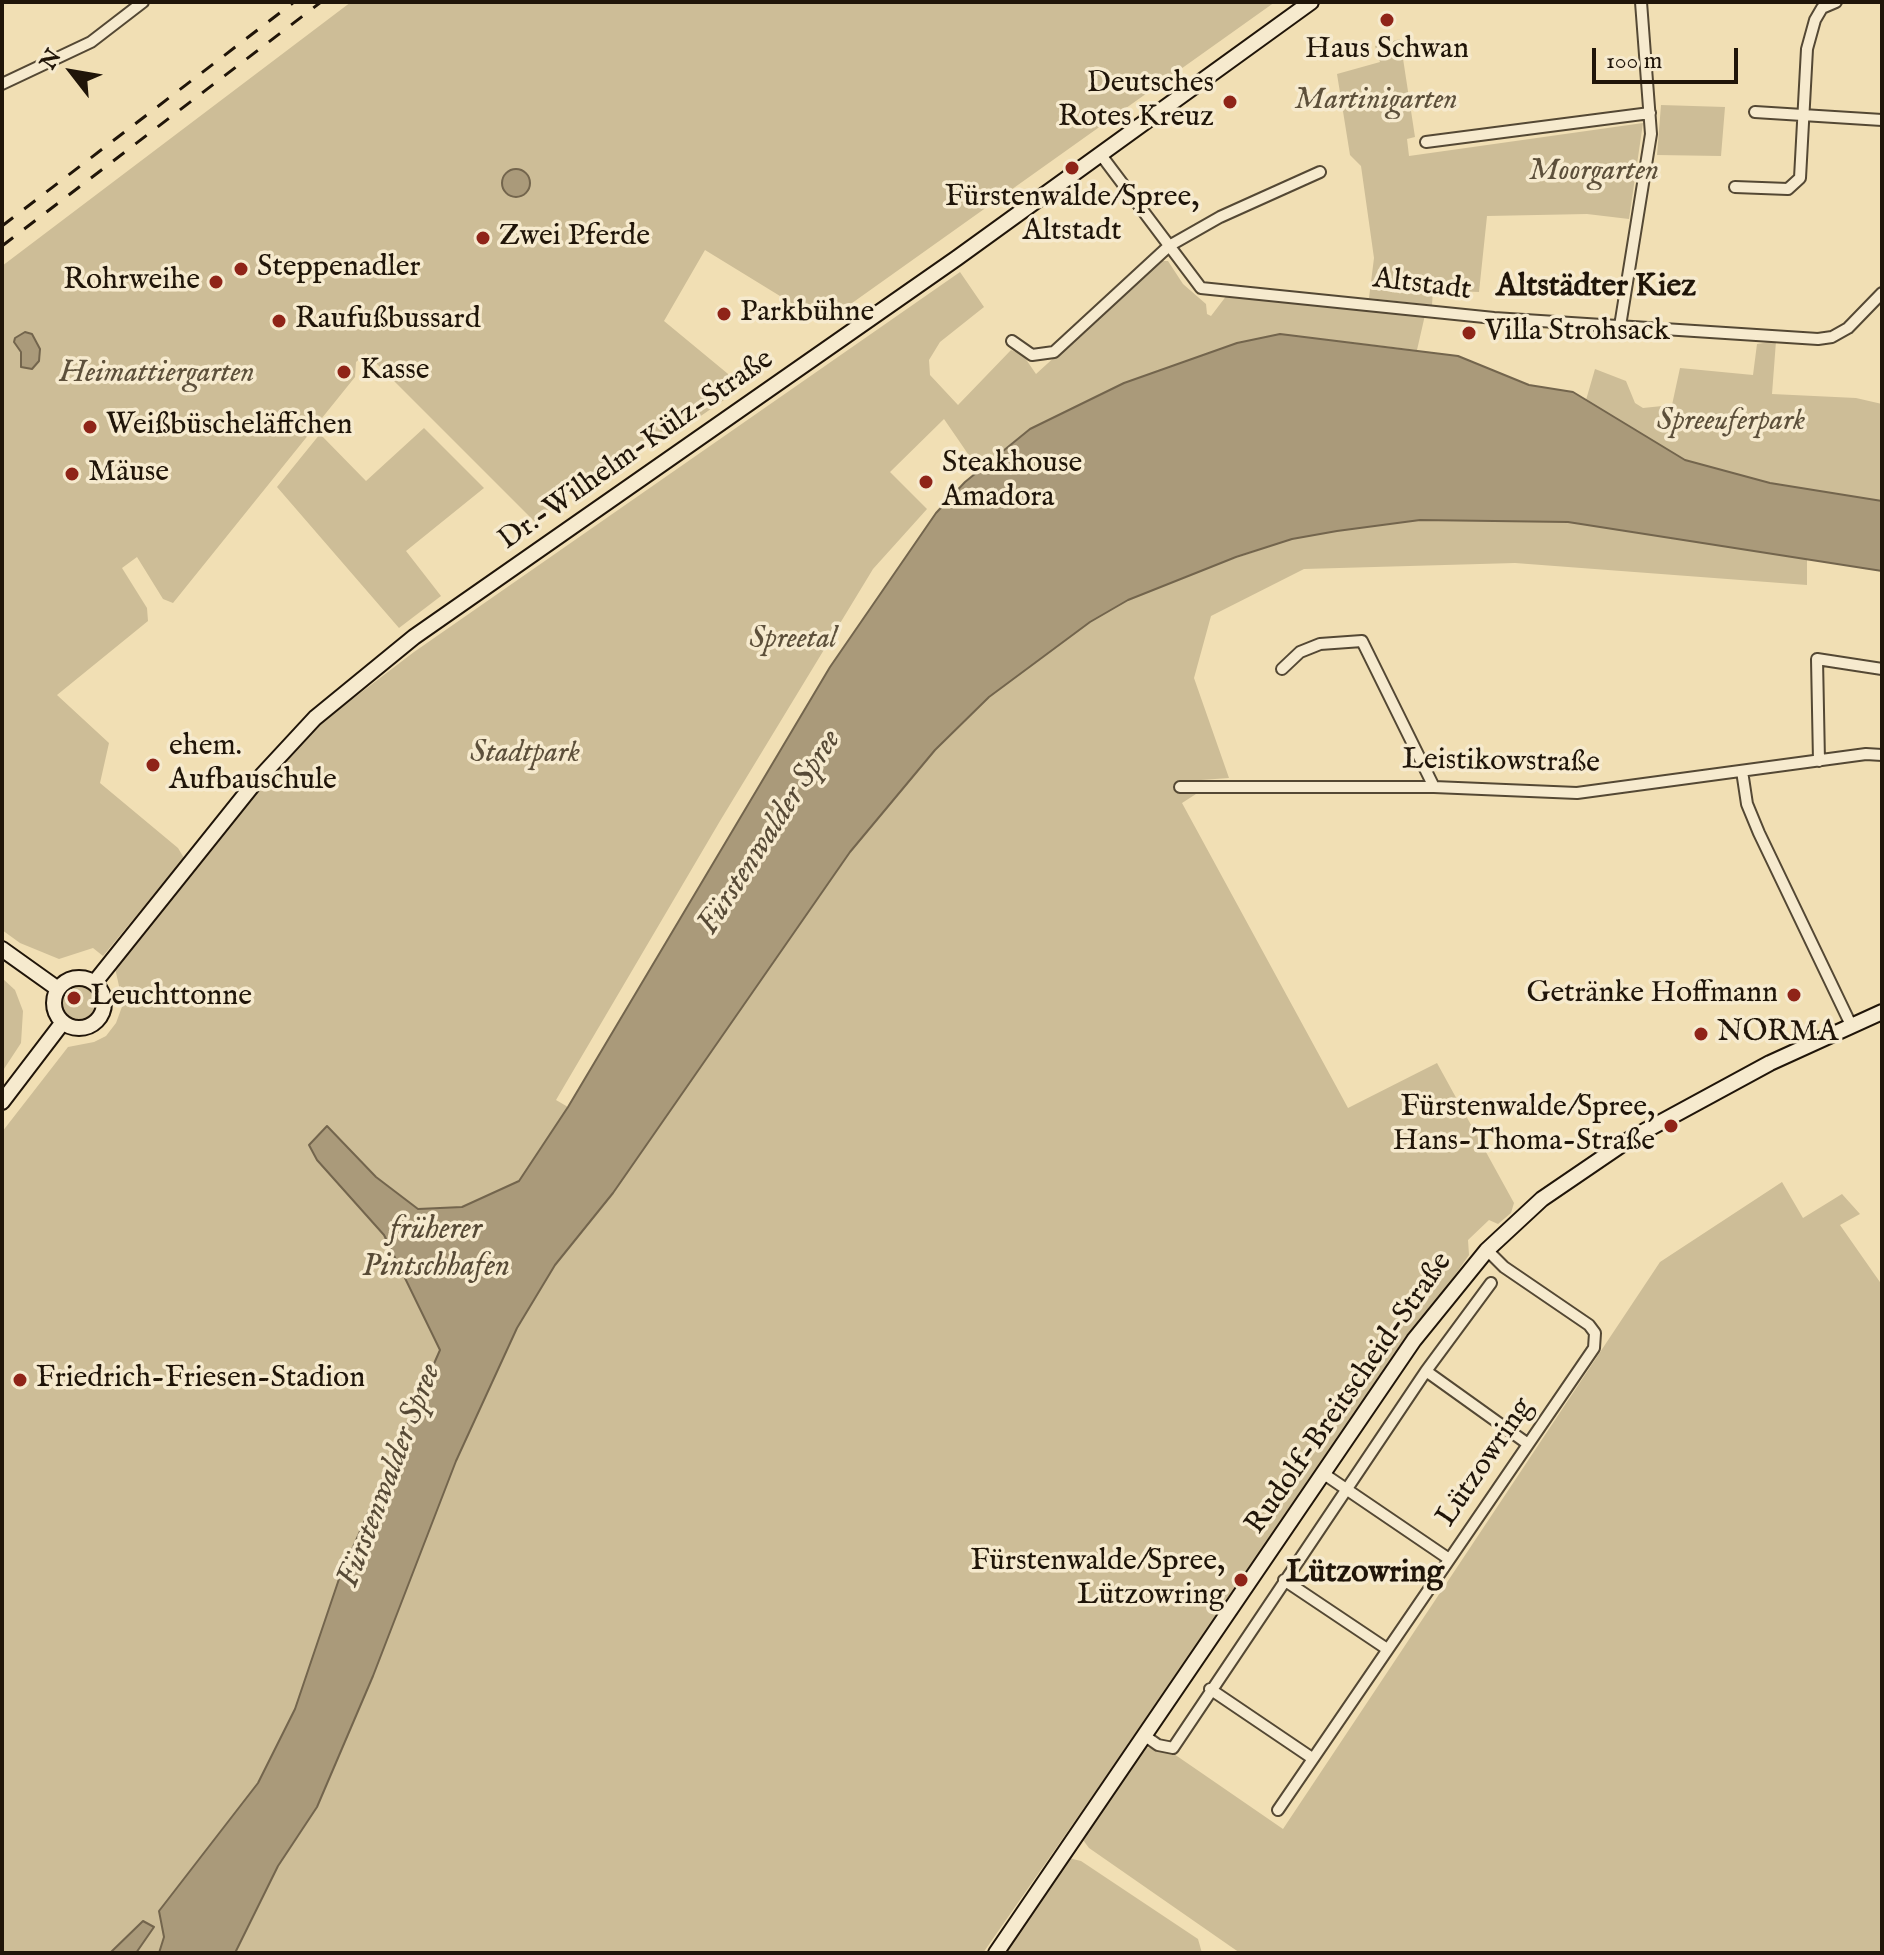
<!DOCTYPE html>
<html>
<head>
<meta charset="utf-8">
<style>
  body { margin:0 }
  #map { position:relative; width:1884px; height:1955px; overflow:hidden; background:#f1dfb4; font-family:"IM FELL English",serif }
  canvas { display:block }
  .frame { position:absolute; inset:0; border:4px solid #201509; pointer-events:none }
  .north { position:absolute; left:32px; top:32px; width:80px; height:80px; -webkit-text-stroke:6px #f6eace; paint-order:stroke; rotate:301deg; font-size:22px; font-weight:700; line-height:32px; text-align:center; color:#201509 }
  .north::after { content:''; display:block; margin:auto; width:28px; height:36px; background:#201509; clip-path:polygon(50% 0,100% 100%,50% 72%,0 100%) }
  .scale { position:absolute; left:1592px; top:48px; width:146px; height:36px; box-sizing:border-box; border:4px solid #201509; border-top:0; padding-left:10px; font-size:24px; line-height:28px; white-space:nowrap; color:#201509; -webkit-text-stroke:6px #f6eace; paint-order:stroke }
</style>
</head>
<body>
<div id="map">
<canvas width="1884" height="1955"></canvas>
<div class="frame"></div>
<div class="north">N</div>
<div class="scale">100 m</div>
</div>
<script>
const ctx = document.querySelector('canvas').getContext('2d');
ctx.lineJoin = 'round';
function paint(path, color) { ctx.fillStyle = color; ctx.fill(path, 'evenodd'); }
const shape = rows => new Path2D(rows.map(r => 'M' + r).join(''));
function trace(path, color, width, dash) { ctx.strokeStyle = color; ctx.lineWidth = width; ctx.lineCap = dash ? 'butt' : 'round'; ctx.setLineDash(dash || []); ctx.stroke(path); }
function label(font, color, halo, rows, align = 'center') {
  ctx.font = font + ' "IM FELL English",serif'; ctx.lineWidth = 7; ctx.setLineDash([]); ctx.textBaseline = 'middle'; ctx.strokeStyle = halo; ctx.fillStyle = color; for (const [text, x, y, turn = 0] of rows) {
    ctx.save(); ctx.translate(x, y); ctx.rotate((+turn || 0) * Math.PI / 180); ctx.textAlign = isNaN(turn) ? turn : align; if (halo) ctx.strokeText(text, 0, 0); ctx.fillText(text, 0, 0); ctx.restore();
  }
}
const green = shape([
  [351,2,1275,2,824,323,705,250,664,321,739,383,740,389,657,446,646,439,542,514,542,521,536,523,366,353,356,362,355,377,173,603,163,599,137,557,122,568,147,608,148,621,57,695,109,743,100,783,178,848,184,858,103,956,93,948,59,959,20,943,2,930,2,266],
  [1400,39,1415,137,1407,139,1409,156,1643,123,1629,219,1587,214,1487,216,1479,292,1433,290,1432,305,1369,298,1374,258,1361,166,1350,155,1337,74,1380,62,1375,46],
  [1661,105,1725,107,1721,156,1657,155],
  [1160,261,1168,261,1183,284,1206,304,1207,314,1211,316,1227,295,1425,315,1417,350,1280,334,1237,343,1124,383,1030,429,979,470,944,419,890,472,927,509,873,569,720,821,556,1100,568,1107,519,1181,462,1207,418,1209,376,1177,327,1126,309,1145,384,1235,440,1350,340,1579,295,1709,258,1783,209,1847,159,1953,136,1953,153,1928,143,1921,110,1953,2,1953,2,1132,68,1047,94,1042,106,1036,116,1023,123,1004,115,968,253,796,321,723,414,652,960,272,984,307,940,342,929,360,930,375,958,405,1011,350,1023,355,1036,374],
  [1776,341,1772,394,1856,398,1882,404,1882,501,1770,483,1685,460,1586,400,1595,369,1626,381,1635,403,1643,408,1672,405,1680,368,1753,375,1757,344],
  [424,428,484,488,406,551,441,596,399,628,277,487,320,434,366,481],
  [1502,519,1568,522,1807,559,1807,585,1515,563,1304,569,1211,616,1194,678,1229,778,1187,781,1196,794,1182,803,1348,1108,1437,1063,1514,1203,1511,1213,1498,1224,1489,1220,1468,1240,1469,1255,983,1953,235,1953,278,1866,317,1807,373,1676,456,1461,517,1328,555,1265,613,1193,850,852,935,750,989,697,1090,622,1128,600,1186,575,1292,539,1337,531,1420,520],
  [2,978,15,990,23,1011,21,1043,2,1072],
  '61 1003a19 19 0 1 1 38 0a19 19 0 1 1-38 0Z',
  [1782,1182,1803,1218,1842,1194,1860,1214,1840,1225,1882,1285,1882,1953,1240,1953,1089,1848,1083,1840,1146,1747,1174,1754,1283,1829,1660,1262],
  [1069,1858,1081,1861,1198,1939,1202,1953,1004,1953]
]);
const water = shape([
  '502 183a14 14 0 1 1 28 0a14 14 0 1 1-28 0Z',
  [25,332,32,334,40,349,39,361,32,369,21,367,21,352,14,342,15,338,25,332],
  [1280,334,1458,356,1529,385,1573,392,1685,460,1770,483,1882,501,1882,571,1568,522,1420,520,1337,531,1292,539,1236,557,1128,600,1090,622,989,697,935,750,850,852,613,1193,555,1265,517,1328,456,1461,373,1676,317,1807,278,1866,235,1953,159,1953,164,1937,159,1911,258,1783,295,1709,339,1579,440,1350,384,1235,317,1160,309,1145,327,1126,376,1177,418,1209,462,1207,519,1181,568,1107,830,667,936,513,965,482,1030,429,1124,383,1237,343,1280,334],
  [143,1921,154,1927,136,1953,110,1953,143,1921]
]);
const minor = shape([
  [2,84,91,42,143,2],
  [1755,112,1882,120],
  [1426,142,1650,113],
  [1101,155,1201,288,1494,318,1818,339,1832,337,1848,328,1882,293],
  [1735,187,1788,189,1800,178,1807,49,1815,20,1822,8,1836,2],
  [1620,326,1651,134,1641,2],
  [1012,341,1032,355,1054,352,1169,246,1220,217,1320,172],
  [1282,669,1300,652,1320,644,1362,641,1434,787],
  [1819,761,1817,659,1882,669],
  [1742,771,1747,804,1759,833,1852,1027],
  [1180,787,1434,787,1577,793,1866,754,1882,755],
  [1426,1371,1528,1444],
  [1324,1474,1449,1559],
  [1284,1580,1387,1649],
  [1210,1689,1312,1758],
  [1145,1736,1158,1745,1173,1748,1426,1371,1491,1283],
  [1278,1810,1594,1348,1595,1333,1589,1325,1504,1267,1487,1250]
]);
const secondary = shape([
  [2,949,58,989],
  '54 1003a25 25 0 1 1 50 0a25 25 0 1 1-50 0Z',
  [95,982,252,786,315,718,414,637,957,258,1311,2],
  [2,1102,63,1022],
  [996,1953,1414,1340,1487,1250,1542,1199,1630,1139,1770,1063,1882,1012]
]);
const rail = shape([
  [2,226,294,2],
  [2,246,321,2]
]);
const markers = [
  [1387,20,8,"#8f2418"],
  [1230,102,8,"#8f2418"],
  [1072,168,8,"#8f2418"],
  [483,238,8,"#8f2418"],
  [241,269,8,"#8f2418"],
  [216,282,8,"#8f2418"],
  [724,314,8,"#8f2418"],
  [279,321,8,"#8f2418"],
  [1469,333,8,"#8f2418"],
  [344,372,8,"#8f2418"],
  [90,427,8,"#8f2418"],
  [72,474,8,"#8f2418"],
  [926,482,8,"#8f2418"],
  [153,765,8,"#8f2418"],
  [1794,995,8,"#8f2418"],
  [74,998,8,"#8f2418"],
  [1701,1034,8,"#8f2418"],
  [1671,1126,8,"#8f2418"],
  [20,1380,8,"#8f2418"],
  [1241,1580,8,"#8f2418"]
];
const poiNames = [
  ["Haus Schwan",1387,51,"center"],
  ["Deutsches",1214,85,"right"],
  ["Rotes Kreuz",1214,119,"right"],
  ["Fürstenwalde/Spree,",1072,199,"center"],
  ["Altstadt",1072,233,"center"],
  ["Zwei Pferde",499,238],
  ["Steppenadler",257,269],
  ["Rohrweihe",200,282,"right"],
  ["Parkbühne",740,314],
  ["Raufußbussard",295,321],
  ["Villa Strohsack",1485,333],
  ["Kasse",360,372],
  ["Weißbüscheläffchen",106,427],
  ["Steakhouse",942,465],
  ["Amadora",942,499],
  ["Mäuse",88,474],
  ["ehem.",169,748],
  ["Aufbauschule",169,782],
  ["Getränke Hoffmann",1778,995,"right"],
  ["Leuchttonne",90,998],
  ["NORMA",1717,1034],
  ["Fürstenwalde/Spree,",1655,1109,"right"],
  ["Hans-Thoma-Straße",1655,1143,"right"],
  ["Friedrich-Friesen-Stadion",36,1380],
  ["Fürstenwalde/Spree,",1225,1563,"right"],
  ["Lützowring",1225,1597,"right"]
];
const parkNames = [
  ["Martinigarten",1376,102],
  ["Moorgarten",1594,173],
  ["Heimattiergarten",157,375],
  ["Spreeuferpark",1731,423],
  ["Spreetal",793,641],
  ["Stadtpark",525,755]
];
const streetNames = [
  ["Altstadt",1422,286,7],
  ["Dr.-Wilhelm-Külz-Straße",637,451,-35],
  ["Leistikowstraße",1501,763,1],
  ["Rudolf-Breitscheid-Straße",1350,1394,-55],
  ["Lützowring",1486,1463,-56]
];
const neighbourhoodNames = [
  ["Altstädter Kiez",1596,288],
  ["Lützowring",1365,1574]
];
const waterNames = [
  ["Fürstenwalder Spree",771,833,-57],
  ["früherer",436,1231],
  ["Pintschhafen",436,1268],
  ["Fürstenwalder Spree",391,1476,-69]
];
paint(green, '#cdbd97');
paint(water, '#aa9a7a');
trace(water, '#73654d', 2);
trace(minor, '#544834', 14);
trace(secondary, '#201509', 18);
trace(minor, '#f6eace', 10);
trace(secondary, '#f6eace', 14);
trace(rail, '#201509', 3, [14, 14]);
for (const [x, y, r, color] of markers) { const dot = new Path2D(); dot.arc(x, y, r, 0, 2 * Math.PI); ctx.fillStyle = color; ctx.fill(dot); trace(dot, '#f6eace', 3); }
label('30px', '#201509', '#f6eace', poiNames, 'left');
label('italic 30px', '#5d503b', '#f6eace', parkNames);
label('30px', '#201509', '#f6eace', streetNames);
label('bold 32px', '#201509', '#f6eace', neighbourhoodNames);
label('italic 32px', '#574a36', '#f6eace', waterNames);
</script>
</body>
</html>
